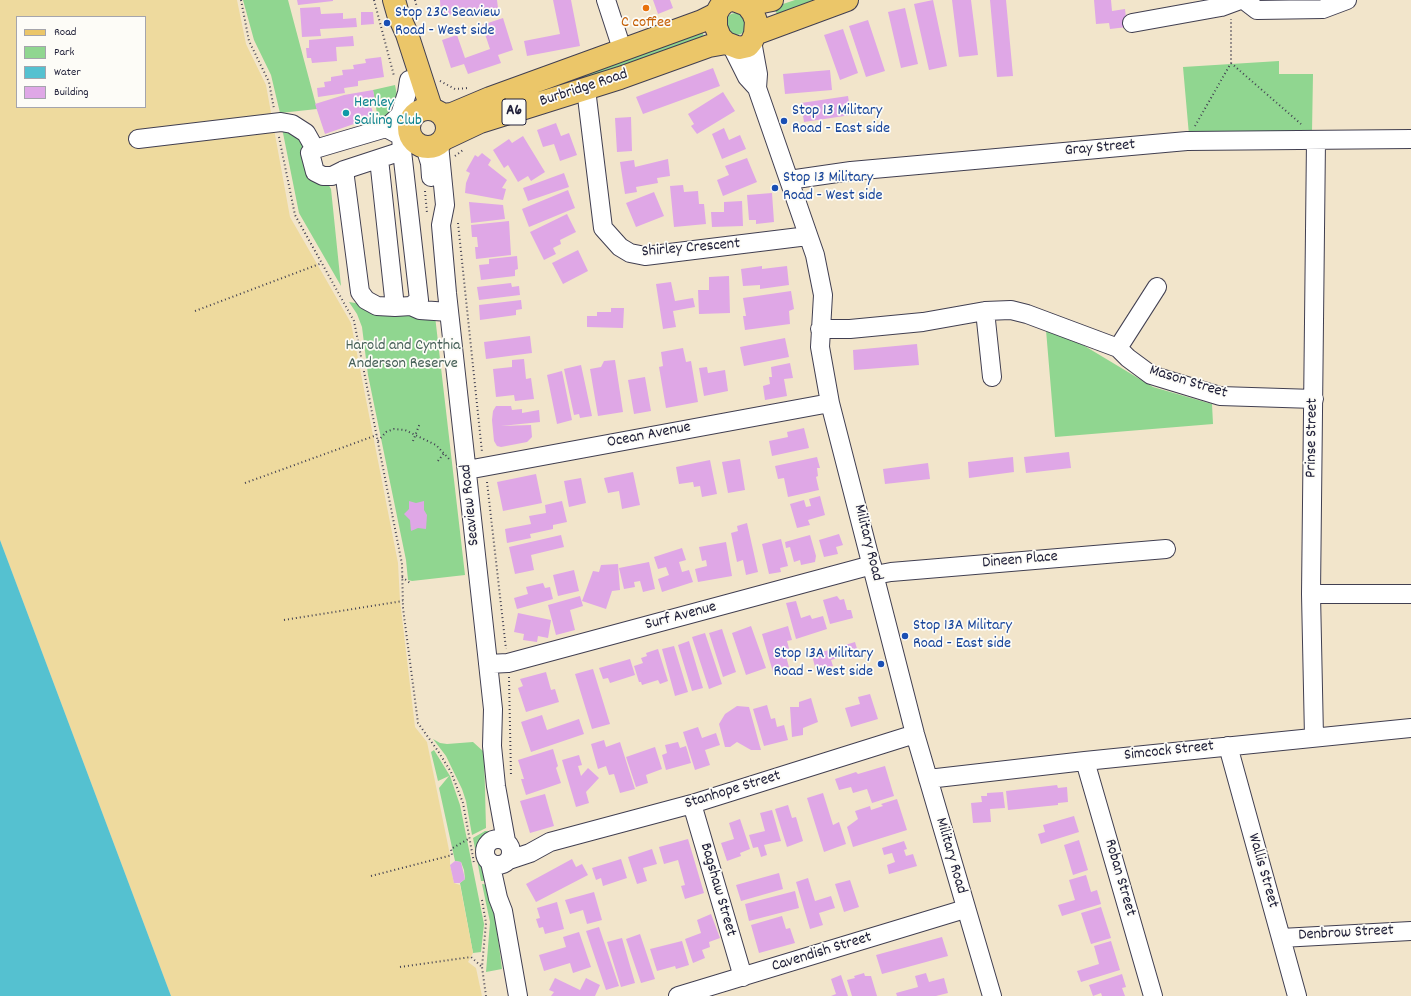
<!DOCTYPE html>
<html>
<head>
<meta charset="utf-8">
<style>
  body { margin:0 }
  #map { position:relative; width:1411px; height:996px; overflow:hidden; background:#f2e5cb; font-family:Dekko,sans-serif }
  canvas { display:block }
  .legend { position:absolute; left:16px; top:16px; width:130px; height:92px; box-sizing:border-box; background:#fdfcf7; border:1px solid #a5a5ac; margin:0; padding:5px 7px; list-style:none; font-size:12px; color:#22223b }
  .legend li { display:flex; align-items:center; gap:8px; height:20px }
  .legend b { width:20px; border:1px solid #a5a5ac }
</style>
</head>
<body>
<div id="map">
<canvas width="1411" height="996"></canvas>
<ul class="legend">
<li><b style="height:5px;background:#ebc669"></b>Road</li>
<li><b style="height:11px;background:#90d690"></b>Park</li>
<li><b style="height:11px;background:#55c1d0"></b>Water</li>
<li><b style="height:11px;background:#dfa7e6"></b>Building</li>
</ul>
</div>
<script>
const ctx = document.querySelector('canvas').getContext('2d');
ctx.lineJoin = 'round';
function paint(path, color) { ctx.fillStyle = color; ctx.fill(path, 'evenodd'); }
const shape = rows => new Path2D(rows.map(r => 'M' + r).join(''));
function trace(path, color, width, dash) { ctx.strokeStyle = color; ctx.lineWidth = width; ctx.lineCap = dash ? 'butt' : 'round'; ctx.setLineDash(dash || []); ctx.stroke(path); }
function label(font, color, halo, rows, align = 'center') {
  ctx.font = font + ' Dekko,sans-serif'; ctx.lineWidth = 3.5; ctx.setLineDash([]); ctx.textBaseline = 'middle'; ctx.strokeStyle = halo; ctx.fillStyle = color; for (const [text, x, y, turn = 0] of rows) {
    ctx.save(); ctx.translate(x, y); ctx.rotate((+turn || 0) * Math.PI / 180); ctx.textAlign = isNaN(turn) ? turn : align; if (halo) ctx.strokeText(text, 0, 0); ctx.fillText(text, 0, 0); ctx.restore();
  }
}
const green = shape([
  [243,0,288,0,317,109,280,113,271,75,254,40],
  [795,0,827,0,779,19,774,7],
  '725 24a11 11 0 1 1 22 0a11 11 0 1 1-22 0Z',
  [701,27,705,40,507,109,539,87],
  [1279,61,1279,74,1313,74,1312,132,1232,131,1189,135,1183,67],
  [395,85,398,100,391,114,378,119,373,90],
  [282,128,299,134,331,189,341,286,299,213],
  [349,302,435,316,465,575,412,581,408,580,406,560,368,375,362,327,357,314],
  [1046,330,1078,342,1153,387,1212,404,1213,424,1055,437],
  [433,739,440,743,447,744,473,742,484,752,486,828,472,835,466,801,462,789,446,756],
  [434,750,450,776,460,805,484,924,481,952,473,953,460,883,465,879,464,870,461,862,455,861,439,788,449,776,438,781,431,752],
  [485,831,488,831,488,837,480,850,490,881,481,881,473,838],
  [482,884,491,885,502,969,486,972,490,922]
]);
const sand = shape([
  [0,0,237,0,246,44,266,85,290,217,351,323,398,563,400,601,415,727,427,742,450,855,450,865,454,883,460,885,473,953,468,962,476,968,482,996,171,996,0,540],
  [17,17,145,17,145,107,17,107]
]);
const water = shape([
  [0,540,171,996,0,996]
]);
const building = shape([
  [297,0,333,0,333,1,298,5],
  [440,0,497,0,498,8,491,8,492,15,465,17,464,14,441,15],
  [553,0,571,0,580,46,527,56,524,41,560,34],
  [653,0,670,0,673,8,658,14],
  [933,0,947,66,929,70,914,4],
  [952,0,971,0,978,55,959,57],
  [990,0,1006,0,1013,76,997,77],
  [1094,0,1111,0,1112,11,1125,9,1127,27,1110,29,1109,23,1096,24],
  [320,7,321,14,343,13,343,19,356,18,357,27,320,29,321,36,302,37,300,8],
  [905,8,918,64,901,68,888,12],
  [361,12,373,12,374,24,361,25],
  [503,18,513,50,498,55,501,63,468,74,464,64,451,68,442,40,457,35,465,58,490,49,482,25],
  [868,20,885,71,866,77,849,26],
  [843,29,858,73,840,80,824,35],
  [353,36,354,46,336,47,337,61,312,63,311,58,307,58,306,48,309,48,309,40],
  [381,57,384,77,358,81,358,86,344,88,345,93,318,97,317,88,325,87,324,82,331,81,331,77,343,75,342,70,354,69,353,65,366,63,365,59],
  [713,68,720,86,643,114,636,97],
  [830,70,832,90,785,94,783,74],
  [373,90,376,105,371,106,374,117,325,134,315,104,344,95],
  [723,92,735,111,697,134,691,126,694,124,688,114],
  [848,96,851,115,804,122,801,103],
  [631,117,632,151,617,152,615,118],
  [556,123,561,136,569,133,577,155,560,161,554,144,543,147,537,130],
  [724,128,729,140,740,135,746,149,722,159,712,134],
  [523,136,545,172,531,181,528,176,518,182,508,165,504,168,493,150,509,139,512,143],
  [482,153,491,160,488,165,507,180,502,188,506,189,503,200,465,193,466,183,470,173,466,171,475,155,478,157],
  [747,158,757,182,723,196,717,180,729,175,725,166],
  [668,159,670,176,657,178,658,183,636,187,637,192,625,194,620,162,634,160,635,167],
  [564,173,569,187,528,201,523,188],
  [683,185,684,192,698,191,699,204,704,204,706,224,674,227,670,186],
  [568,190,575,208,529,227,522,209],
  [654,192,664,216,636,227,626,203],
  [772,193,774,222,756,224,756,220,749,220,747,195],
  [742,201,743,226,712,227,711,212,724,212,724,202],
  [469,202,503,205,505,219,471,223],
  [567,214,576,232,560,240,561,244,553,248,556,254,544,260,530,232],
  [509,221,511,255,476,259,475,247,478,247,477,237,472,237,471,225],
  [578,250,588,271,563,284,552,263],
  [517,256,518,269,515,270,515,276,481,280,479,265,489,264,489,259],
  [762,266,762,269,787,266,789,285,760,289,760,285,743,286,741,269],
  [729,276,730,313,699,314,698,290,709,290,709,277],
  [671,282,675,301,693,298,695,307,673,311,676,327,663,329,656,284],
  [511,283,512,287,519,286,520,295,479,300,477,287],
  [791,291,794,309,789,311,790,324,745,330,743,316,746,316,743,298],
  [521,300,522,309,516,310,516,315,480,320,479,305],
  [611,308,624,308,623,328,587,327,587,316,597,316,597,312,611,312],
  [530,336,532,353,486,359,484,342],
  [785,338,789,357,744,366,740,347],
  [917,344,919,365,854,370,853,350],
  [683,348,686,362,691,361,698,402,666,408,659,367,663,366,661,352],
  [524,359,526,379,531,378,534,399,515,401,514,395,496,397,493,369,512,367,512,360],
  [615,360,623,412,598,416,590,369,601,367,604,361],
  [790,363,793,378,784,379,787,396,765,400,763,386,770,384,769,377,772,377,771,367],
  [581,365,592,416,580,418,579,414,574,415,564,369],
  [707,367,708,373,725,370,728,391,704,396,699,368],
  [562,371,572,420,557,424,547,375],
  [645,377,651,411,634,414,628,380],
  [496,406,511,406,512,410,522,409,522,413,539,410,540,422,501,426,531,425,532,437,527,442,501,447,497,446,494,441,492,420,493,411],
  [804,428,809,448,772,456,769,441,788,437,787,432],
  [1069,452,1071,468,1026,473,1024,457],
  [817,457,820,468,817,468,818,476,816,477,819,490,788,497,784,478,778,479,775,466],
  [1013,457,1014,472,969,478,968,462],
  [740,459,745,490,728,493,722,462],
  [710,460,717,494,702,497,700,486,694,487,693,482,679,484,676,467],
  [928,463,930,479,885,484,883,469],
  [633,472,640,505,622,509,619,491,608,493,604,478],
  [536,474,542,503,503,511,497,482],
  [581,478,586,503,569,507,564,481],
  [820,496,825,515,808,520,810,525,797,528,790,504,804,500,806,507,811,506,809,499],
  [409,501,416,503,424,501,424,510,427,515,426,529,418,528,411,531,410,520,404,514,409,509],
  [562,501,567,522,553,525,553,529,530,534,531,538,507,543,505,529,531,524,529,516,546,513,545,505],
  [747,523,758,572,746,575,743,560,737,562,731,533,738,531,737,526],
  [839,534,843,545,836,547,838,554,824,557,819,540],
  [561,535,564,547,531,555,534,570,515,574,509,547],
  [810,535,816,556,815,562,801,565,800,560,794,562,790,547,786,548,785,542],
  [781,539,788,566,780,568,781,572,769,574,762,544],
  [726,542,732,576,698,582,695,569,707,566,706,560,702,561,699,547],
  [682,548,686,560,679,562,682,572,689,570,693,582,662,592,658,579,669,575,666,567,658,569,654,557],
  [649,562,655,589,643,592,640,581,634,582,635,587,624,589,619,568],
  [618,564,620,590,612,591,606,609,582,601,593,571,599,572,601,565],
  [574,570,579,591,558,596,553,575],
  [543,583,545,588,550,587,553,599,517,609,514,598,528,594,526,587],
  [580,596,583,606,570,610,575,630,556,635,548,605],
  [837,596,840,600,844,599,847,610,851,610,853,618,830,624,823,600],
  [796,601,801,618,810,615,812,619,823,616,827,629,796,639,786,603],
  [518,613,551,620,548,638,538,636,537,642,523,640,524,634,514,632],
  [751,626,766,668,746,675,732,633],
  [788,626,792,640,787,641,790,652,785,653,789,667,773,672,762,634],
  [722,629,736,672,723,677,709,633],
  [705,633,722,684,709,689,692,637],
  [689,641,703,688,692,691,678,645],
  [855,642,858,652,831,660,833,666,816,671,812,655],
  [674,646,688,692,675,696,662,649],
  [658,649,668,681,660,684,658,680,642,685,641,682,639,682,634,666,643,663,641,658,647,656,646,653],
  [630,659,635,675,610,683,608,678,603,679,599,668],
  [593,669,610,724,592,729,575,674],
  [546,672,551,690,555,689,559,702,526,712,518,688,523,686,520,679],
  [870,694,878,719,851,727,845,708,860,704,858,697],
  [811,698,818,722,803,728,803,735,792,737,790,707,799,707,799,702],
  [767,705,771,719,775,718,777,727,784,725,788,740,764,746,753,709],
  [737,706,749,707,761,750,751,750,737,742,730,747,725,747,719,724,725,714],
  [542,715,547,730,579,719,584,734,531,752,521,722],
  [698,727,702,738,716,733,720,745,705,750,710,765,695,770,683,732],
  [604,740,606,747,620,742,635,789,620,793,614,774,609,775,606,766,598,769,591,744],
  [678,742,680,748,686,746,691,763,666,770,662,755,667,753,665,745],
  [655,747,662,769,646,775,648,783,636,787,626,757],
  [553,749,558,766,556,768,561,783,526,795,521,779,524,779,518,760],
  [579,755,582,765,578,766,581,776,588,768,599,778,586,792,589,803,576,807,562,760],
  [885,766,894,796,872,803,867,789,853,793,851,787,839,790,835,779,856,772,858,774],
  [1057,785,1058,788,1067,787,1068,802,1058,803,1058,805,1008,810,1006,791],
  [1003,792,1005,808,990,809,991,822,973,823,971,803,982,802,981,796,987,796,987,793],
  [823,793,833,825,839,822,846,844,824,852,807,798],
  [545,794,554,826,530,833,520,801],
  [897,799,907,830,853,847,847,827,858,819,855,811,870,806,871,810,883,806,881,804],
  [788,805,792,818,796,817,803,841,787,847,775,809],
  [772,810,781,841,764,845,767,855,761,857,758,847,753,848,749,835,765,831,760,813],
  [1074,816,1079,832,1041,844,1038,834,1045,832,1043,825],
  [740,819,750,849,740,853,741,856,727,861,721,843,734,839,729,823],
  [688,839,704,893,685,899,681,886,685,885,678,860,664,864,659,847],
  [1079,840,1088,870,1073,875,1064,845],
  [904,841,907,849,904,850,906,856,913,854,917,866,889,874,887,865,895,862,892,853,884,855,882,848],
  [652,849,657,864,643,868,647,881,637,884,628,857],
  [572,859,576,867,582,864,588,875,536,902,526,884],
  [621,859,627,878,603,886,601,878,596,880,592,868],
  [455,861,461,862,465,879,460,883,454,883,450,865],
  [779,873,783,889,741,901,736,885],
  [1086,875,1091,892,1097,890,1101,904,1062,916,1058,905,1075,900,1069,880],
  [808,878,815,901,831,896,835,908,819,913,823,925,810,929,796,882],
  [850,880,859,907,844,912,835,884],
  [795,891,799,908,749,921,745,904],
  [594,892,602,920,587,924,583,910,570,914,565,900],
  [557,902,564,929,545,934,543,927,539,928,536,919,540,918,537,908],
  [1101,907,1111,938,1091,944,1081,913],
  [711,914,720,938,709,942,710,947,702,950,705,958,693,963,685,939,701,933,697,920],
  [782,916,786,929,790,928,795,943,759,953,751,925],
  [599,927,619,986,606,990,586,931],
  [579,932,591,967,573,973,570,963,544,971,539,955,566,947,563,937],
  [640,934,655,979,641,983,626,939],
  [942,937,948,956,882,974,876,955],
  [622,938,635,983,621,987,607,942],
  [682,941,689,965,676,969,675,966,657,971,650,949],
  [1111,941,1120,970,1081,982,1077,971,1099,964,1094,946],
  [864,973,865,976,871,976,877,996,852,996,847,980,855,978,854,976],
  [926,973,929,982,944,978,948,993,936,996,897,996,896,993,918,987,915,976],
  [1122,974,1126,987,1122,988,1125,996,1102,996,1101,993,1093,996,1089,985],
  [841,975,848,996,831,996,836,994,831,979],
  [555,978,580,990,586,978,600,985,595,996,551,996,554,992,549,990]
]);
const path = shape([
  [241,0,249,41,269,82,274,109],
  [374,0,394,76],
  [415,0,420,19],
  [1231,63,1301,124],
  [440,81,455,89,468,88],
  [1195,126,1231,63,1231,19],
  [279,137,295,215,354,321,402,564,403,608,418,723,438,751,451,772,463,803,474,863],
  [455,156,463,150],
  [425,191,427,213],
  [458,223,482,452],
  [195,311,322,263],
  [378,441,386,432,394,429,405,430,436,445,450,460],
  [413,441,420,423],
  [438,461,444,453],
  [487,482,506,649],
  [245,483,377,435],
  [402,577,410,583],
  [284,620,403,601],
  [509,677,511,777],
  [371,876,452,855,451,849,470,838],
  [482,900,486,923,482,967,486,996],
  [400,967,471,957,482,967]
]);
const minor = shape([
  [606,0,622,49],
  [1244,0,1257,10,1323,9,1347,0],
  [1132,23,1221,7,1240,0],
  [752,41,758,74,757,88],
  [732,47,747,77,757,88,815,255,823,295,820,347,830,403,915,734,992,996],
  [586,89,603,228,620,247,630,253,645,256,808,236],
  [386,128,401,136,402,151],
  [138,139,281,122,292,124,306,133,315,149],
  [439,144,445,205,441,225,447,293,487,654,493,709,492,746,496,786,506,841],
  [425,147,430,163,431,177],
  [379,159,395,307],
  [344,170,360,292,366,300,377,306,395,307,411,306,419,300,402,151,344,170,332,176,323,176,315,172,310,153,315,149,386,128,400,115,407,93,409,80],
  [789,180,851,171,1187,141,1411,139],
  [411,306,420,310,449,312],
  [985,311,992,377],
  [820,329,850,329,923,322,985,311,1011,310,1027,314,1118,348,1128,358,1151,375,1220,396,1314,399],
  [1118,348,1157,287],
  [467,470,830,403],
  [875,575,891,572,1166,549],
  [1311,594,1411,594],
  [488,664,508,663,872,565],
  [1314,737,1311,594,1316,140],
  [1228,746,1297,996],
  [1085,761,1153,996],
  [928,779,1085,761,1411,728],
  [692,804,743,977],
  '485 852a13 13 0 1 1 26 0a13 13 0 1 1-26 0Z',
  [509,860,530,853,550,842,692,804,915,734],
  [490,862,498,898,503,911,518,996],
  [1281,938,1411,931],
  [678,996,965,909]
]);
const major = shape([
  [394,0,398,14,407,34,431,108],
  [732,0,725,2,720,7,716,14,716,27,720,37,726,43,739,48,748,46,752,41,755,34,756,21,753,13,747,5,734,0],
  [747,5,772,0],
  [755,34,847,0],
  '409 128a19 19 0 1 1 38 0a19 19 0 1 1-38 0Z',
  [443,115,452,114,490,98,702,21,716,14],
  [444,139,480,122,620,78,709,46,726,43]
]);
const markers = [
  [646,8,4,"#e8710a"],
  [387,23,4,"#1a4fb4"],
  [346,113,4,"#0f9aa8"],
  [784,121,4,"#1a4fb4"],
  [775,188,4,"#1a4fb4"],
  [905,636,4,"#1a4fb4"],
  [881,664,4,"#1a4fb4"]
];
const shields = [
  [514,112,24]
];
const shieldNames = [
  ["A6",514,112]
];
const transitNames = [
  ["Stop 23C Seaview",395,14],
  ["Road - West side",395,32],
  ["Stop 13 Military",792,112],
  ["Road - East side",792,130],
  ["Stop 13 Military",783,179],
  ["Road - West side",783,197],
  ["Stop 13A Military",913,627],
  ["Road - East side",913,645],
  ["Stop 13A Military",873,655,"right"],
  ["Road - West side",873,673,"right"]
];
const foodNames = [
  ["C coffee",646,24]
];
const streetNames = [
  ["Burbridge Road",584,89,-18],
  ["Gray Street",1100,149,-5],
  ["Shirley Crescent",691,249,-5],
  ["Mason Street",1188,383,17],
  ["Ocean Avenue",649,436,-11],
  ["Prinse Street",1313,438,-89],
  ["Seaview Road",471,505,-96],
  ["Military Road",867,543,76],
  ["Dineen Place",1020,561,-5],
  ["Surf Avenue",681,617,-15],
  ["Simcock Street",1169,752,-6],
  ["Stanhope Street",733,791,-17],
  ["Military Road",950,856,74],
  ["Wallis Street",1262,871,74],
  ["Roban Street",1119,878,74],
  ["Bagshaw Street",717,890,74],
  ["Denbrow Street",1346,934,-3],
  ["Cavendish Street",822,953,-17]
];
const cultureNames = [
  ["Henley",354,104],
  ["Sailing Club",354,122]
];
const parkNames = [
  ["Harold and Cynthia",403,347],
  ["Anderson Reserve",403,365]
];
paint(green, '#90d690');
paint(sand, '#eeda9e');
paint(water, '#55c1d0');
paint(building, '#dfa7e6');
trace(minor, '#413f51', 20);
trace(major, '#413f51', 24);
trace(path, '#413f51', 2, [1, 3]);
trace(minor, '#fff', 18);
trace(major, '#ebc669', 22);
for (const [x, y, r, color] of markers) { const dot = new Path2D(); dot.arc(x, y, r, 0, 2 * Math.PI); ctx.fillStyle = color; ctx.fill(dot); trace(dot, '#fdfcf7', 1.5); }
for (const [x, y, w] of shields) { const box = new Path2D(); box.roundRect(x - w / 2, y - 13, w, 26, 3); ctx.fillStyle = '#fdfcf7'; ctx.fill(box); trace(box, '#22223b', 1); }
label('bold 15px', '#22223b', null, shieldNames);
label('16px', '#164399', '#fdfcf7', transitNames, 'left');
label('16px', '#c56008', '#fdfcf7', foodNames);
label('16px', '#22223b', '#fdfcf7', streetNames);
label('16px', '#0d838f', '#fdfcf7', cultureNames, 'left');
label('16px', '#486159', '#fdfcf7', parkNames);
</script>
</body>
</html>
